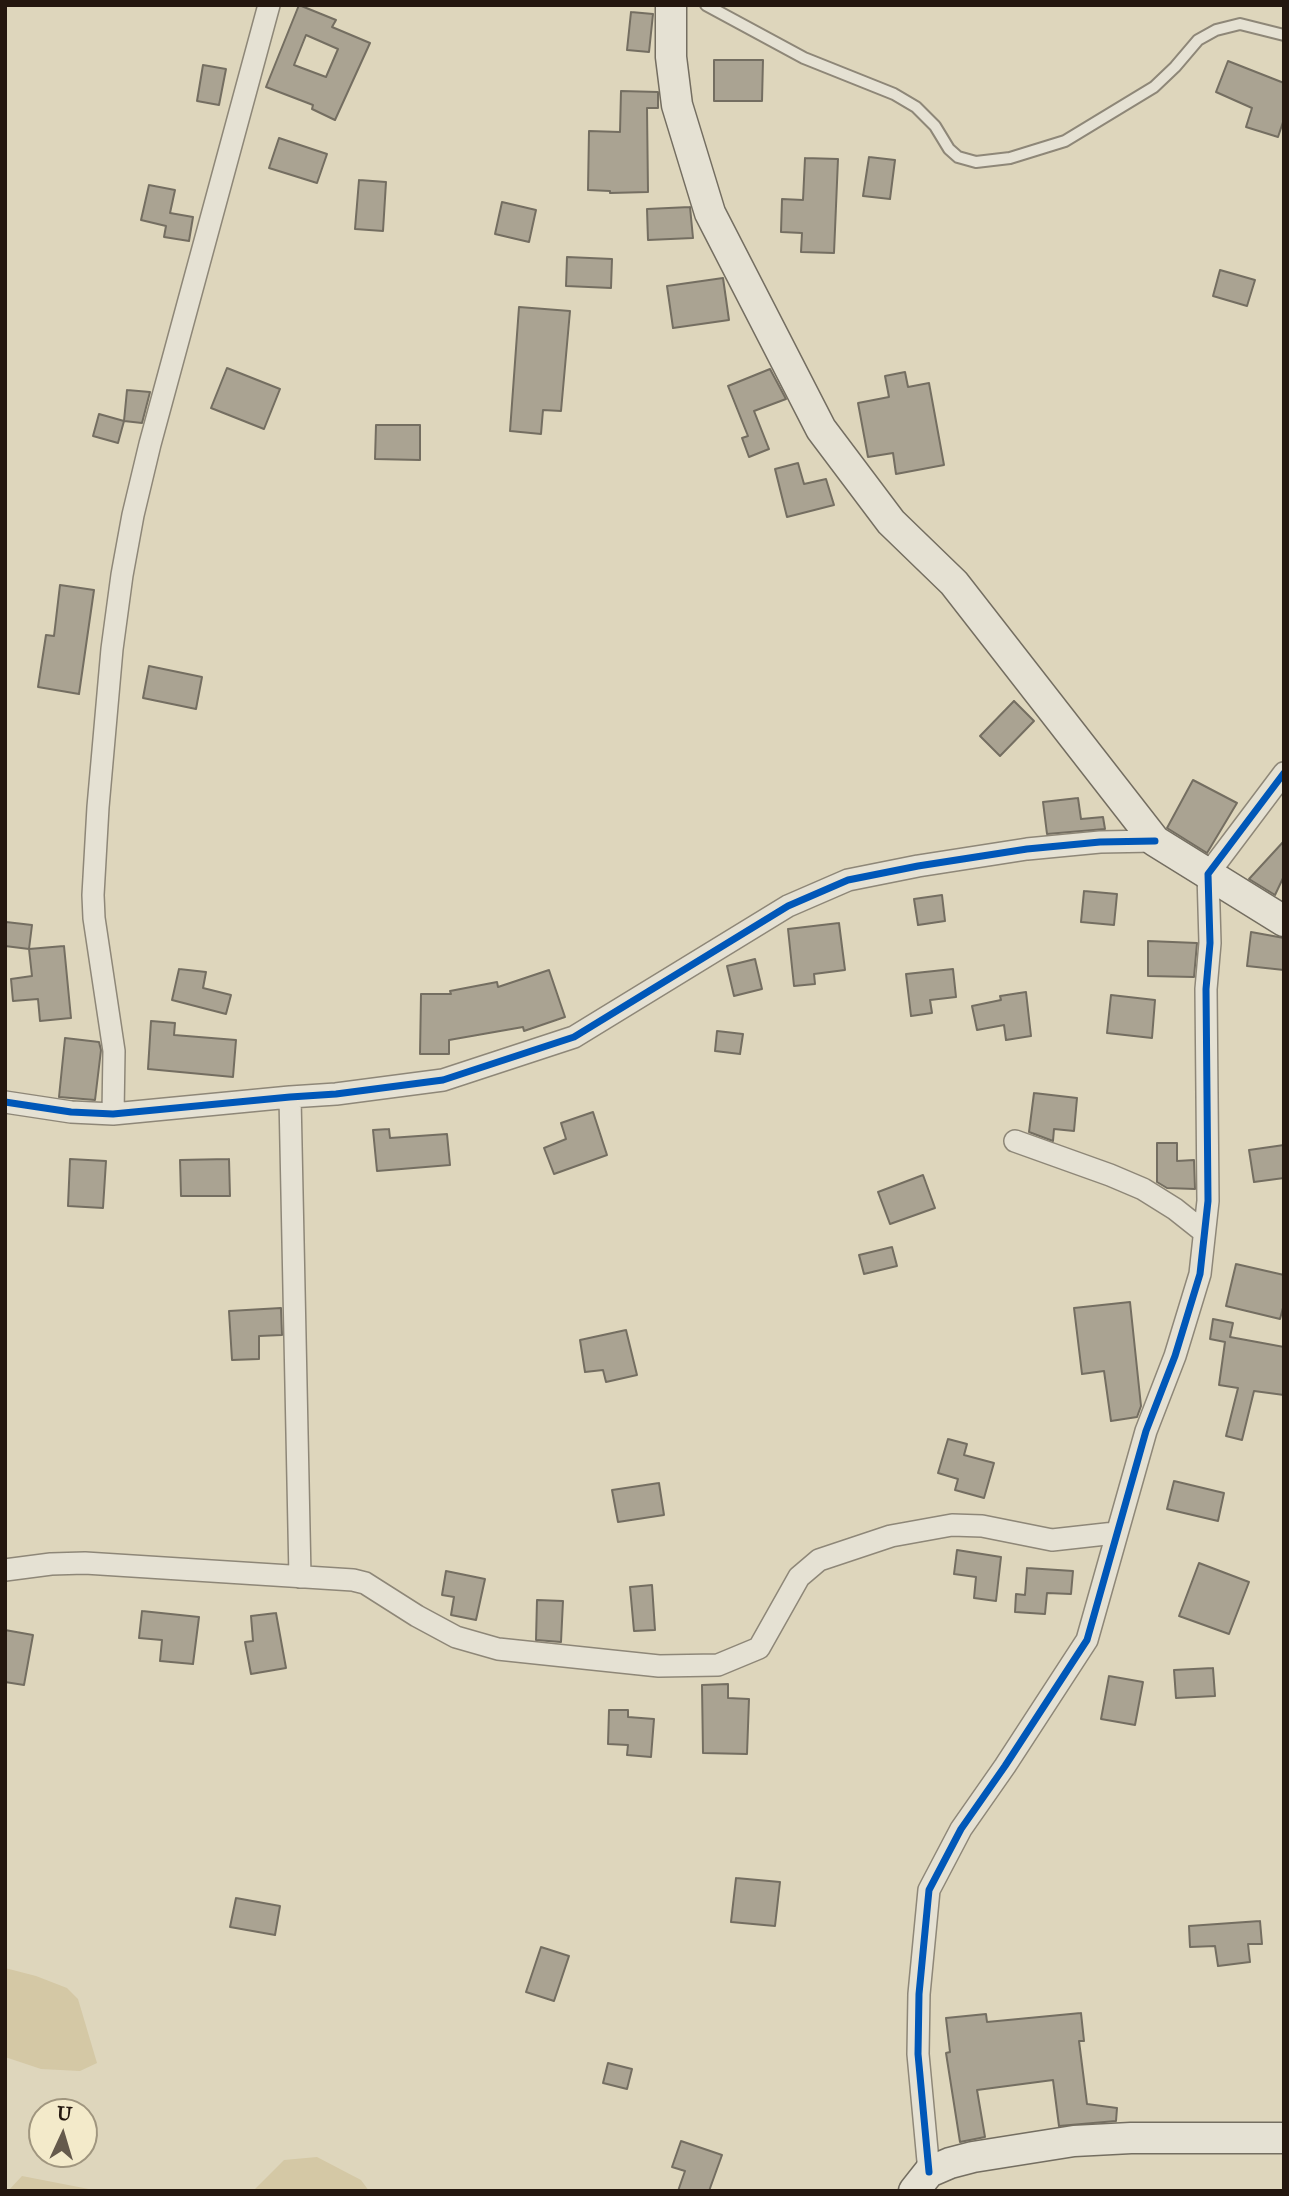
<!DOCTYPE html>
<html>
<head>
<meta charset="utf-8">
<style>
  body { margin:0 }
  #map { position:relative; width:1289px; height:2196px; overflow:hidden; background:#ded6bc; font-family:"IM FELL Great Primer",serif }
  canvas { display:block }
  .frame { position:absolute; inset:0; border:7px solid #24170f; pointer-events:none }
  .north { position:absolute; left:28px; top:2098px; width:70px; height:70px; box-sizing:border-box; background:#f3eaca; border:2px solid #a0967f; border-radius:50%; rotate:4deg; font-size:19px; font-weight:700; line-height:28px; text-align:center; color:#24170f }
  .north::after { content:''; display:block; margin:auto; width:24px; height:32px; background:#655a4c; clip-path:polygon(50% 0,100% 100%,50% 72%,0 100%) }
</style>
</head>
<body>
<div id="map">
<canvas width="1289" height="2196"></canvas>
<div class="frame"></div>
<div class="north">U</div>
</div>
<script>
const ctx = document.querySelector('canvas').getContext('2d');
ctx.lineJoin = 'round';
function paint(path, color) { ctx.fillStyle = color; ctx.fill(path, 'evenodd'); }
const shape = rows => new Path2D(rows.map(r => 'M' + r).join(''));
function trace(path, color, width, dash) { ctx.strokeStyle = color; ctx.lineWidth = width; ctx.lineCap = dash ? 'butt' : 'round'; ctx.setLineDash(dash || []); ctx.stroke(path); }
const green = shape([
  [5,1968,36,1976,67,1988,78,1999,97,2063,80,2071,41,2069,5,2057],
  [317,2157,361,2180,369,2191,253,2191,284,2160],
  [22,2176,99,2191,100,2191,8,2191]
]);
const building = shape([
  [299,5,336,20,332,27,370,43,335,120,312,109,313,105,266,87,299,5],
  [306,35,338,49,326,77,294,65,306,35],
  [631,12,653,14,649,52,627,50,631,12],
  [714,60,763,60,762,101,714,101,714,60],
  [1228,61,1284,83,1284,119,1278,137,1246,127,1252,108,1216,92,1228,61],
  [203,65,226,69,219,105,197,101,203,65],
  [621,91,658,92,658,108,647,108,648,192,610,193,610,191,588,190,589,131,620,132,621,91],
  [279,138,327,154,317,183,269,168,279,138],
  [869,157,895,160,890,199,863,196,869,157],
  [805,158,838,159,834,253,801,252,802,233,781,232,782,199,803,200,805,158],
  [359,180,386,182,383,231,355,229,359,180],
  [149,185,175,190,170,213,193,217,189,241,164,237,166,226,141,220,149,185],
  [502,202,536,210,529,242,495,234,502,202],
  [690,207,693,238,648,240,647,209,690,207],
  [567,257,612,259,611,288,566,286,567,257],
  [1220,270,1255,280,1247,306,1213,296,1220,270],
  [723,278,729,320,673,328,667,286,723,278],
  [519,307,570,311,561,411,543,410,541,434,510,431,519,307],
  [227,368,280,389,264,429,211,408,227,368],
  [770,369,786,399,754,411,769,449,749,457,742,438,748,436,728,386,770,369],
  [905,372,908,387,929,383,944,465,896,474,893,453,868,457,858,403,889,397,885,376,905,372],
  [127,390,150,392,142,423,124,421,127,390],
  [99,414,124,421,118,443,93,436,99,414],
  [376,425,420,425,420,460,375,459,376,425],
  [798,463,804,484,826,479,834,505,787,517,775,469,798,463],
  [60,585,94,590,79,694,38,687,46,635,54,636,60,585],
  [149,666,202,677,196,709,143,698,149,666],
  [1014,701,1034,721,1000,756,980,736,1014,701],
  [1193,780,1237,803,1207,853,1167,828,1193,780],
  [1078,798,1081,819,1103,817,1105,829,1047,834,1043,802,1078,798],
  [1284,841,1284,876,1275,895,1249,879,1284,841],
  [1084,891,1117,894,1114,925,1081,922,1084,891],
  [942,895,945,921,918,925,914,899,942,895],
  [6,922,32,925,29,949,5,946,6,922],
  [839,923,845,970,814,974,815,984,794,986,788,929,839,923],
  [1251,932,1284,938,1284,970,1247,966,1251,932],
  [1148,941,1197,943,1194,977,1148,976,1148,941],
  [64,946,71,1018,40,1021,38,999,13,1001,11,979,32,976,29,949,64,946],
  [755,959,762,989,734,996,727,966,755,959],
  [179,969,206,972,203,988,231,995,226,1014,172,1000,179,969],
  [953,969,956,997,930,1000,932,1013,911,1016,906,974,953,969],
  [549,970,565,1017,524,1031,523,1027,449,1040,449,1054,420,1054,421,994,451,994,450,991,497,982,498,987,549,970],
  [1026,992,1031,1036,1006,1040,1004,1025,977,1030,972,1006,1001,1000,1000,996,1026,992],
  [1111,995,1155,1000,1152,1038,1107,1033,1111,995],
  [151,1021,175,1023,174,1035,236,1040,233,1077,148,1069,151,1021],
  [717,1031,743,1034,740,1054,715,1051,717,1031],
  [65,1038,99,1042,101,1050,95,1100,59,1097,65,1038],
  [1034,1093,1077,1098,1074,1131,1054,1129,1053,1141,1029,1132,1034,1093],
  [593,1112,607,1155,554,1174,544,1148,566,1139,561,1123,593,1112],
  [389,1129,390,1138,447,1134,450,1165,377,1171,373,1130,389,1129],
  [1157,1143,1177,1143,1177,1161,1194,1160,1195,1189,1167,1188,1157,1182,1157,1143],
  [1284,1145,1284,1178,1254,1182,1249,1150,1284,1145],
  [70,1159,106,1161,103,1208,68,1206,70,1159],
  [229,1159,230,1196,181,1196,180,1160,229,1159],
  [923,1175,935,1208,890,1224,878,1192,923,1175],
  [892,1247,897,1266,864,1274,859,1255,892,1247],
  [1236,1264,1284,1275,1284,1304,1280,1319,1226,1306,1236,1264],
  [1130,1302,1141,1406,1137,1417,1111,1421,1104,1371,1082,1374,1074,1308,1130,1302],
  [281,1308,282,1335,259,1336,259,1359,232,1360,229,1311,281,1308],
  [1213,1319,1233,1323,1230,1337,1284,1347,1284,1395,1254,1391,1242,1440,1226,1436,1238,1388,1219,1385,1225,1342,1210,1339,1213,1319],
  [626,1330,637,1375,606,1382,603,1370,585,1372,580,1340,626,1330],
  [948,1439,967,1444,964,1455,994,1463,984,1498,955,1490,958,1479,938,1473,948,1439],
  [1174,1481,1224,1493,1218,1521,1167,1509,1174,1481],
  [659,1483,664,1515,618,1522,612,1490,659,1483],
  [957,1550,1001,1557,996,1601,974,1598,976,1577,954,1574,957,1550],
  [1199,1563,1249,1582,1229,1634,1179,1616,1199,1563],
  [1027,1568,1073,1571,1071,1594,1047,1593,1045,1614,1015,1612,1016,1594,1025,1595,1027,1568],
  [446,1571,485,1579,476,1620,451,1615,454,1597,442,1595,446,1571],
  [652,1585,655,1630,634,1631,630,1587,652,1585],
  [537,1600,563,1601,561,1642,536,1640,537,1600],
  [142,1611,199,1617,193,1664,160,1661,162,1640,139,1638,142,1611],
  [276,1613,286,1668,251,1674,245,1642,253,1641,251,1616,276,1613],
  [5,1630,33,1635,24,1685,5,1682,5,1630],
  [1213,1668,1215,1696,1176,1698,1174,1670,1213,1668],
  [1109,1676,1143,1682,1135,1725,1101,1719,1109,1676],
  [728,1684,728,1698,749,1699,747,1754,703,1753,702,1685,728,1684],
  [609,1710,628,1710,628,1717,654,1719,651,1757,627,1755,628,1745,608,1744,609,1710],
  [736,1878,780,1882,775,1926,731,1922,736,1878],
  [236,1898,280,1906,275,1935,230,1927,236,1898],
  [1260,1921,1262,1944,1248,1944,1250,1962,1218,1966,1215,1946,1190,1947,1189,1926,1260,1921],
  [541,1947,569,1956,554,2001,526,1992,541,1947],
  [1081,2013,1084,2041,1079,2041,1087,2104,1117,2108,1116,2121,1059,2126,1053,2080,977,2090,985,2137,960,2142,946,2053,950,2052,946,2018,986,2014,987,2022,1081,2013],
  [608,2063,632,2069,627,2089,603,2083,608,2063],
  [681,2141,722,2155,709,2191,678,2191,685,2171,672,2167,681,2141]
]);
const lane = shape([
  [706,5,804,58,894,94,916,107,935,126,949,149,958,157,976,162,1010,158,1065,141,1154,87,1175,67,1198,40,1216,30,1240,24,1284,35]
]);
const street = shape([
  [290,1097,300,1577],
  [5,1102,71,1112,113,1114,290,1097,336,1094,443,1080,574,1037,788,906,848,880,918,866,1027,849,1100,842,1155,841],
  [113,1114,114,1051,94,918,93,895,98,807,112,649,122,575,133,515,150,444,269,5],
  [1015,1141,1110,1175,1143,1189,1175,1209,1204,1232],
  [5,1570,51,1564,85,1563,353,1580,365,1583,417,1616,456,1637,498,1649,659,1666,718,1665,759,1648,799,1577,819,1560,891,1536,952,1525,982,1526,1052,1540,1115,1533],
  [929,2172,918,2054,919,1994,929,1890,961,1829,1005,1766,1087,1640,1146,1431,1175,1356,1200,1274,1208,1201,1206,989,1210,943,1208,874,1284,773]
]);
const secondary = shape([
  [671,5,671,57,677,105,710,213,821,429,891,522,954,583,1155,841,1284,921],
  [914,2191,929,2172,950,2163,973,2157,1074,2141,1131,2138,1284,2138]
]);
const cycleway = shape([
  [5,1102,71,1112,113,1114,290,1097,336,1094,443,1080,574,1037,788,906,848,880,918,866,1027,849,1100,842,1155,841],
  [929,2172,918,2054,919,1994,929,1890,961,1829,1005,1766,1087,1640,1146,1431,1175,1356,1200,1274,1208,1201,1206,989,1210,943,1208,874,1284,773]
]);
paint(green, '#d4c8a5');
paint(building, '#aaa392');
trace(building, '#746e61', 2);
trace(lane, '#8e8778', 14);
trace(street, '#8e8778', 24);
trace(secondary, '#746e61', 33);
trace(lane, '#e5e1d3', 10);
trace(street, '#e5e1d3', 21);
trace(secondary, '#e5e1d3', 30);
trace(cycleway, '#0057b8', 7);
</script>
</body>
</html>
